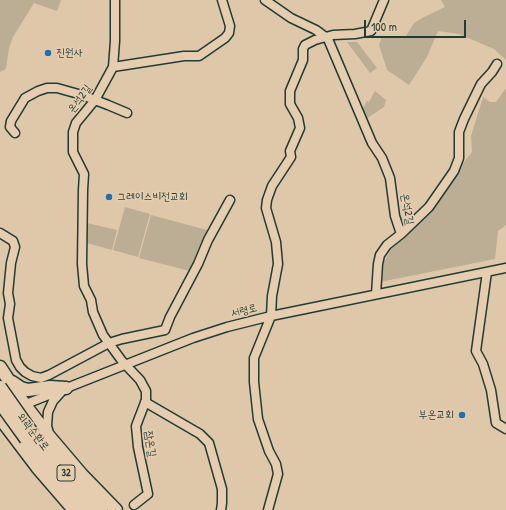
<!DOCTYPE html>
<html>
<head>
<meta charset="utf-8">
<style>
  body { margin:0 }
  #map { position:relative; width:506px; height:510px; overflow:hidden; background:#dfc7aa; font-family:"Patrick Hand",sans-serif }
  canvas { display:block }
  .scale { position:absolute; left:364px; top:20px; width:102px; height:18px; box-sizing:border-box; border:2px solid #1f3d34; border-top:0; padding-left:5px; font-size:12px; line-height:14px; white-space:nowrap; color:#1f3d34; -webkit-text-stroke:3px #e7cdaf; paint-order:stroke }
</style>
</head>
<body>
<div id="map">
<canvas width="506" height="510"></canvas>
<div class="scale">100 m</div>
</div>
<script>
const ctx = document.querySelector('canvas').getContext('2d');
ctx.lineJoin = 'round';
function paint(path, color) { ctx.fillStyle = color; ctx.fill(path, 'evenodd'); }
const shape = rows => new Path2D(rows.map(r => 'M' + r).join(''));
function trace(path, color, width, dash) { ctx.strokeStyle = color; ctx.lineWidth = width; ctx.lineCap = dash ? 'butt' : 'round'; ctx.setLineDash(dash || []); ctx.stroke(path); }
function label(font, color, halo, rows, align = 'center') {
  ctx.font = font + ' "Patrick Hand","Poor Story",sans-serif'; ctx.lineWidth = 3; ctx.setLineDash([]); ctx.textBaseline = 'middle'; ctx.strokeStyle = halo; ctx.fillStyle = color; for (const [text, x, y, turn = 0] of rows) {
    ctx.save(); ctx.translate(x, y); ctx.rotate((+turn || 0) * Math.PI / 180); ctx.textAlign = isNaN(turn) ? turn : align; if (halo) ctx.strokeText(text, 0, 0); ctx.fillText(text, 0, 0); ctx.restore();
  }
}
const green = shape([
  [0,0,61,0,57,11,34,3,13,37,9,48,6,69,0,72],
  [441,0,506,0,506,60,494,49,459,34,438,31,427,57,409,85,387,70,379,45,382,36,406,36,414,23,424,17,445,7],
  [347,42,357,42,377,68,370,73],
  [506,88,506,225,498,231,495,259,380,282,384,262,392,248,417,225,436,204,459,168,472,152,471,136,483,97,490,102,496,102],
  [375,91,386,100,384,107,366,119,362,110,367,101,369,102],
  [125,207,150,214,138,257,113,250],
  [151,215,207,230,198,249,190,271,139,258],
  [87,223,117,230,112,250,87,243]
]);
const minor = shape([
  [265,0,291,18,316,30,328,39,372,143,382,158,390,178,395,216,401,234,387,245,380,255,378,264,376,294],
  [113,67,115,41,115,0],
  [15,133,10,127,11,121,25,98,38,91,47,88,57,88,82,95,108,105,127,113],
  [0,233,13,241,15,247,11,263,8,293,10,304,8,318,16,360,20,367,25,372,32,376,41,378,49,375,109,343,122,339,165,330,170,317,198,264,208,240,230,200],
  [401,234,429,207,454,171,459,158,459,132,464,119,481,84,492,72,497,64],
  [487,272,476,351,483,364,491,390,496,423,506,429],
  [145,402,200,434,209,443,222,489,222,503,221,510],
  [21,406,193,338,227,327,271,316,506,268],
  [49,433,47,426,48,412,53,401,62,391],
  [134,505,148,494,138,447,136,426,146,400,146,391,140,380,122,361,103,335,93,312,91,300,84,286,82,264,83,190,84,174,73,152,73,132,76,123,95,100,113,67,184,56,199,56,225,38,229,33,230,26,222,0],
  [268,510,278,474,276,464,269,451,258,419,254,382,254,358,271,316,272,296,278,264,276,242,266,208,267,200,272,186,291,157,290,151,300,128,298,118,290,104,290,91,303,60,303,49,305,45,315,40,333,35,355,34,371,31,384,0]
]);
const highway = shape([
  [0,367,25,405,48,435,82,475,116,510],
  [12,382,21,388,28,390,50,387,66,388],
  [0,418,37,467,74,510],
  [33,434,67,474,101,510],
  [26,439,56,476,88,510]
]);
const highwayBridge = shape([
  [0,387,33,434],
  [0,403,26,439]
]);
const markers = [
  [48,53,4,"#1f6fb2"],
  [109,197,4,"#1f6fb2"],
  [462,415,4,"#1f6fb2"]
];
const shields = [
  [66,473,18]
];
const shieldNames = [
  ["32",66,473]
];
const poiNames = [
  ["진원사",56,53],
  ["그레이스비전교회",117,197],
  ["부온교회",454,415,"right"]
];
const streetNames = [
  ["온석2길",80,99,-54],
  ["온석2길",407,209,80],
  ["서령로",244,311,-14],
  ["외곽순환로",33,432,52],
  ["잠온길",150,444,82]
];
paint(green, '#bcae94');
trace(minor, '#1f3d34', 11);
trace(highway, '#1f3d34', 15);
trace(minor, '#e7cdaf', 8);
trace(highway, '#e7cdaf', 12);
trace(highwayBridge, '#1f3d34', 15, []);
trace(highwayBridge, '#e7cdaf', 12);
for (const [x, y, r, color] of markers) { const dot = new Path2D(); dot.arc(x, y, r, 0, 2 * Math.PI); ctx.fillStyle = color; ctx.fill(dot); trace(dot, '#e7cdaf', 1.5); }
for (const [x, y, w] of shields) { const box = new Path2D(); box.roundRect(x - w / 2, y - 8, w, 16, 3); ctx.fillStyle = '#e7cdaf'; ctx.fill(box); trace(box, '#1f3d34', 1); }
label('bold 10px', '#1f3d34', null, shieldNames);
label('11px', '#1f3d34', '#e7cdaf', poiNames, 'left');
label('11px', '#1f3d34', '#e7cdaf', streetNames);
</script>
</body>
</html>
